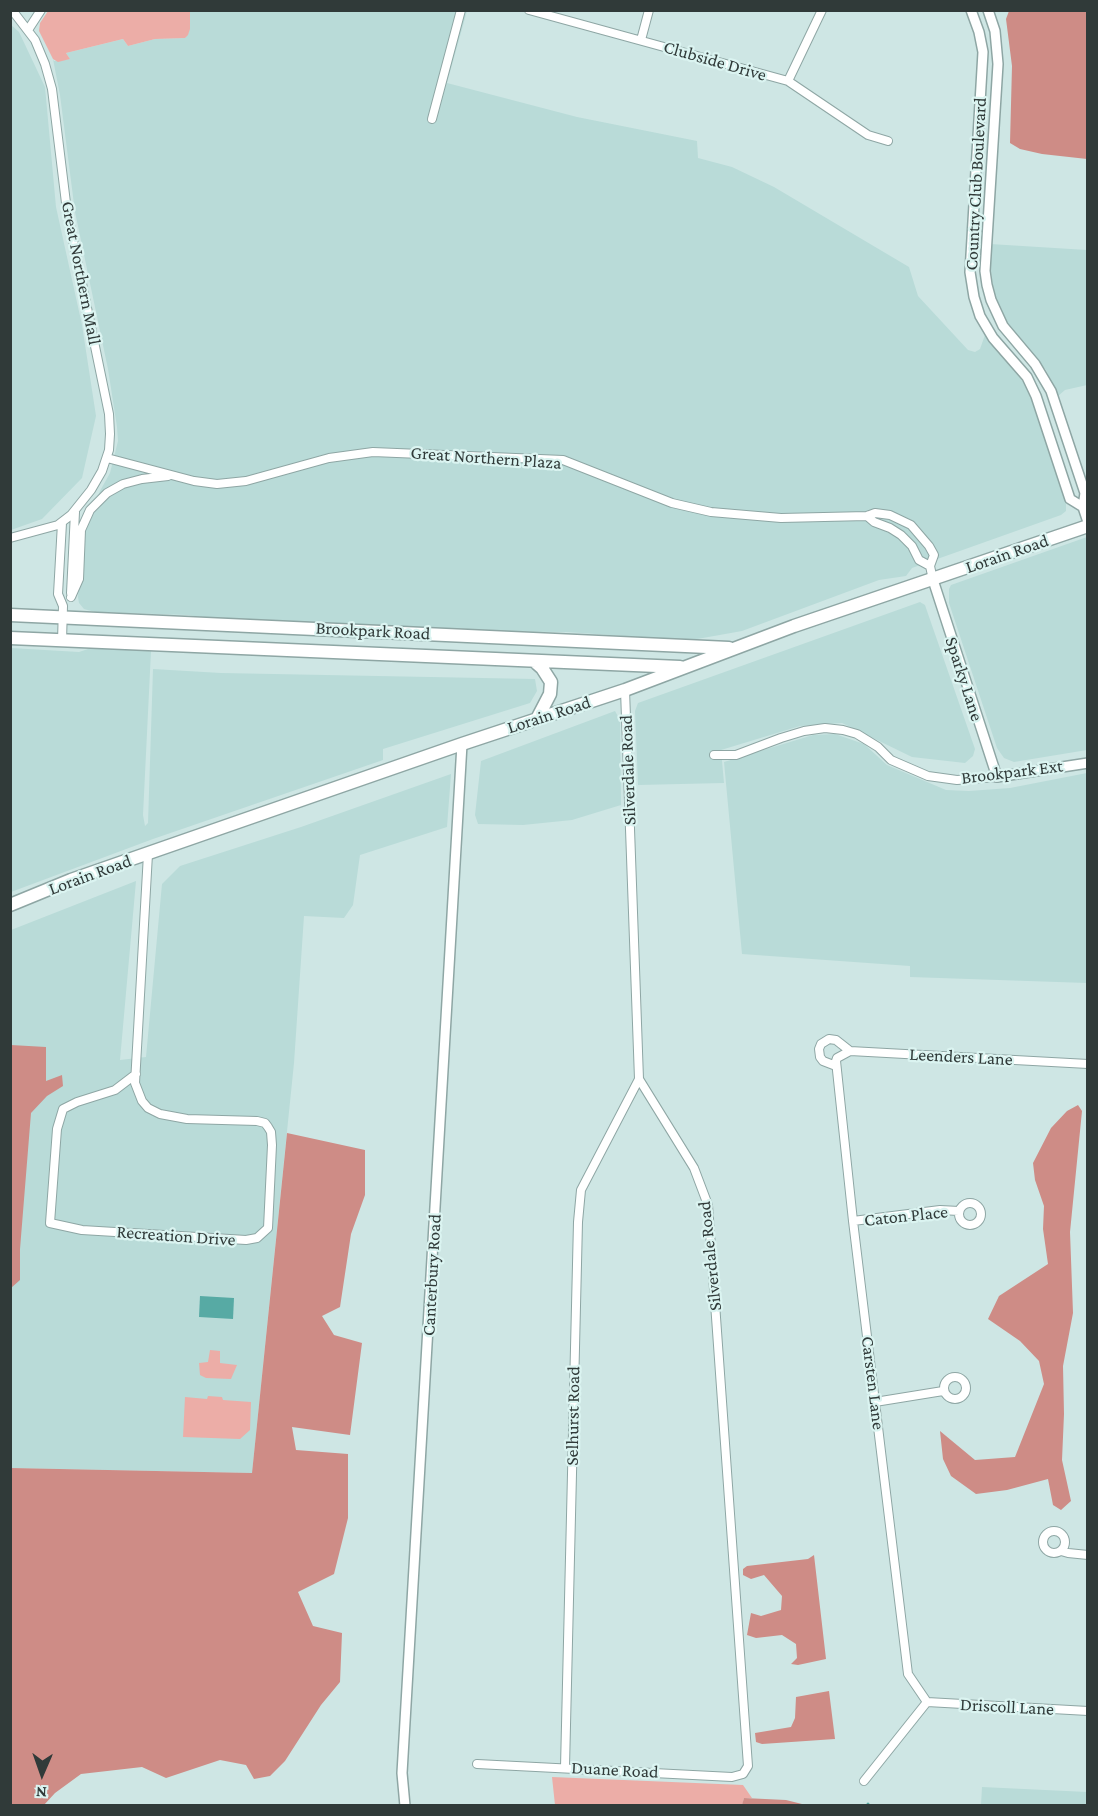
<!DOCTYPE html>
<html>
<head>
<meta charset="utf-8">
<style>
  body { margin:0 }
  #map { position:relative; width:1098px; height:1816px; overflow:hidden; background:#cee6e4; font-family:"Crimson Pro",serif }
  canvas { display:block }
  .frame { position:absolute; inset:0; border:12px solid #303a39; pointer-events:none }
  .north { position:absolute; left:12px; top:1744px; width:60px; height:60px; -webkit-text-stroke:4px #dbf4f1; paint-order:stroke; rotate:182deg; font-size:16px; font-weight:700; line-height:24px; text-align:center; color:#303a39 }
  .north::after { content:''; display:block; margin:auto; width:21px; height:27px; background:#303a39; clip-path:polygon(50% 0,100% 100%,50% 72%,0 100%) }
</style>
</head>
<body>
<div id="map">
<canvas width="1098" height="1816"></canvas>
<div class="frame"></div>
<div class="north">N</div>
</div>
<script>
const ctx = document.querySelector('canvas').getContext('2d');
ctx.lineJoin = 'round';
function paint(path, color) { ctx.fillStyle = color; ctx.fill(path, 'evenodd'); }
const shape = rows => new Path2D(rows.map(r => 'M' + r).join(''));
function trace(path, color, width, dash) { ctx.strokeStyle = color; ctx.lineWidth = width; ctx.lineCap = dash ? 'butt' : 'round'; ctx.setLineDash(dash || []); ctx.stroke(path); }
function label(font, color, halo, rows, align = 'center') {
  ctx.font = font + ' "Crimson Pro",serif'; ctx.lineWidth = 4.5; ctx.setLineDash([]); ctx.textBaseline = 'middle'; ctx.strokeStyle = halo; ctx.fillStyle = color; for (const [text, x, y, turn = 0] of rows) {
    ctx.save(); ctx.translate(x, y); ctx.rotate((+turn || 0) * Math.PI / 180); ctx.textAlign = isNaN(turn) ? turn : align; if (halo) ctx.strokeText(text, 0, 0); ctx.fillText(text, 0, 0); ctx.restore();
  }
}
const built = shape([
  [190,11,467,11,447,83,577,117,697,141,698,158,732,167,774,187,909,267,918,296,968,350,975,352,980,349,985,335,1024,383,1029,391,1066,502,1066,511,1061,515,912,568,906,576,879,580,742,631,686,641,642,640,639,637,567,632,446,631,236,622,188,615,95,612,84,609,79,603,78,597,83,534,100,491,110,473,118,441,117,427,108,369,75,212,60,95,53,59,54,61,70,59,66,53,123,39,128,46,155,39,185,38,189,32],
  [10,24,19,32,45,87,56,207,82,325,96,416,82,478,42,519,11,530],
  [990,244,1087,250,1087,385,1065,390,1058,396,1046,370,1006,323,997,305,993,287,990,263],
  [1087,537,1087,750,1014,762,1004,758,997,748,949,603,949,589,951,585],
  [920,602,925,605,927,611,975,749,973,756,965,763,912,757,842,723,800,726,721,750,724,783,638,785,635,711,638,703],
  [11,648,79,652,91,648,151,651,143,815,145,826,148,823,153,669,221,673,535,679,537,691,530,703,383,749,383,760,153,839,11,892],
  [615,711,620,720,621,805,572,820,523,825,478,824,475,815,481,761],
  [835,734,864,744,887,765,946,790,969,791,1010,788,1087,773,1087,983,910,977,910,966,742,954,724,762,813,735],
  [451,774,447,827,360,855,353,905,344,918,304,916,294,1063,252,1473,11,1468,11,930,136,881,120,1060,146,1057,162,884,180,866,301,827],
  [982,1787,1087,1792,1087,1805,981,1805]
]);
const green = shape([
  [48,11,190,11,190,29,188,35,185,38,155,39,128,46,123,39,66,53,70,59,58,62,53,59,39,31,40,23],
  [210,1350,220,1351,220,1363,237,1365,231,1379,206,1378,200,1375,199,1363,208,1362],
  [208,1396,222,1397,223,1400,251,1402,250,1430,240,1439,183,1437,185,1397,207,1399],
  [552,1777,743,1785,752,1798,744,1798,742,1806,555,1805]
]);
const forest = shape([
  [1009,11,1087,11,1087,159,1042,154,1020,149,1010,143,1012,66,1006,19],
  [11,1045,46,1047,46,1081,62,1075,63,1086,47,1096,31,1113,20,1249,20,1280,11,1288],
  [1078,1105,1082,1111,1070,1232,1073,1313,1063,1366,1064,1414,1062,1460,1071,1501,1061,1510,1053,1505,1048,1479,1007,1490,976,1494,951,1476,943,1459,940,1431,975,1460,1015,1457,1044,1384,1039,1361,1020,1341,988,1319,999,1296,1048,1264,1043,1229,1044,1206,1035,1180,1033,1163,1051,1128,1067,1111],
  [287,1133,365,1150,365,1195,351,1234,340,1307,322,1316,334,1335,362,1343,350,1435,292,1427,296,1450,348,1454,348,1518,334,1574,298,1592,313,1626,342,1633,340,1682,321,1705,285,1761,270,1776,254,1779,246,1765,220,1760,166,1778,142,1767,81,1774,55,1793,44,1805,11,1805,11,1468,252,1473],
  [814,1555,826,1659,798,1665,791,1664,797,1658,796,1644,782,1635,756,1638,747,1635,751,1613,761,1616,781,1610,782,1596,764,1575,751,1579,743,1575,743,1569,747,1566,808,1559],
  [829,1691,835,1739,762,1744,756,1742,755,1733,791,1727,795,1718,796,1697],
  [744,1798,786,1800,806,1805,742,1805]
]);
const water = shape([
  [200,1296,234,1298,233,1319,199,1317]
]);
const stream = shape([
  [868,1806,868,1804]
]);
const minor = shape([
  [529,10,788,81,868,135,888,141],
  [28,30,41,10],
  [641,40,649,10],
  [788,81,822,10],
  [432,119,461,10],
  [107,458,194,481,217,484,246,481,329,458,373,452,563,460,672,503,711,512,781,518,867,516,875,513,890,515,911,525,929,546,934,555,930,566,933,580],
  [867,516,874,522,890,528,901,535,912,546,919,560,930,566],
  [62,523,58,594,63,606,62,641],
  [10,538,58,525,71,515,91,490,102,471,109,450,110,434,109,414,67,211,52,89,45,64,35,40,12,10],
  [71,593,75,512],
  [71,597,79,579,81,530,90,510,107,493,123,484,142,479,168,476],
  [714,755,736,755,781,738,804,731,825,728,843,730,857,734,878,747,891,760,928,776,957,780,997,777],
  [836,1066,823,1061,820,1057,819,1049,821,1044,829,1039,836,1040,850,1051],
  [136,1074,115,1090,77,1102,63,1109,57,1129,50,1223,82,1230,246,1240,257,1238,268,1228,272,1145,271,1132,268,1127,265,1123,257,1121,187,1119,160,1114,148,1108,142,1101,135,1083,148,854],
  '959 1214a11 11 0 1 1 22 0a11 11 0 1 1-22 0Z',
  [853,1221,940,1210,959,1211],
  '944 1388a11 11 0 1 1 22 0a11 11 0 1 1-22 0Z',
  [875,1402,943,1391],
  '1043 1542a11 11 0 1 1 22 0a11 11 0 1 1-22 0Z',
  [1061,1551,1068,1553,1088,1555],
  [927,1702,908,1674,853,1221,836,1061,837,1058,850,1051,1088,1064],
  [927,1702,1088,1711],
  [477,1764,732,1777,743,1774,748,1766,708,1205,694,1168,639,1079,625,690],
  [565,1767,578,1222,581,1190,639,1079],
  [864,1781,927,1702]
]);
const tertiary = shape([
  [971,10,979,32,983,52,970,272,974,297,980,316,993,338,1027,377,1036,396,1070,499,1083,507],
  [988,10,995,31,998,64,985,271,987,285,991,300,1003,326,1035,364,1051,391,1085,493,1083,507,1088,522],
  [933,580,997,777,1088,763],
  [405,1806,402,1773,462,744]
]);
const primary = shape([
  [10,615,729,648],
  [10,638,680,667],
  [534,661,542,668,551,682,550,694,537,719],
  [10,905,71,880,462,744,625,690,794,626,1088,526]
]);
const streetNames = [
  ["Clubside Drive",715,61,16],
  ["Country Club Boulevard",976,184,-87],
  ["Great Northern Mall",81,273,79],
  ["Great Northern Plaza",486,458,4],
  ["Lorain Road",1007,554,-19],
  ["Brookpark Road",373,631,3],
  ["Sparky Lane",964,679,72],
  ["Lorain Road",549,715,-18],
  ["Silverdale Road",628,770,-92],
  ["Brookpark Ext",1012,772,-7],
  ["Lorain Road",90,875,-20],
  ["Leenders Lane",961,1057,3],
  ["Caton Place",906,1216,-6],
  ["Recreation Drive",176,1236,4],
  ["Silverdale Road",710,1256,-96],
  ["Canterbury Road",432,1275,-87],
  ["Carsten Lane",873,1383,83],
  ["Selhurst Road",573,1416,-89],
  ["Driscoll Lane",1007,1707,3],
  ["Duane Road",615,1770,3]
];
paint(built, '#b9dbd8');
paint(green, '#ecada7');
paint(forest, '#ce8c86');
paint(water, '#57aaa4');
trace(stream, '#57aaa4', 3);
trace(minor, '#8ea6a4', 10);
trace(tertiary, '#8ea6a4', 12);
trace(primary, '#8ea6a4', 15);
trace(minor, '#fff', 8);
trace(tertiary, '#fff', 9);
trace(primary, '#fff', 12);
label('18px', '#303a39', '#dbf4f1', streetNames);
</script>
</body>
</html>
